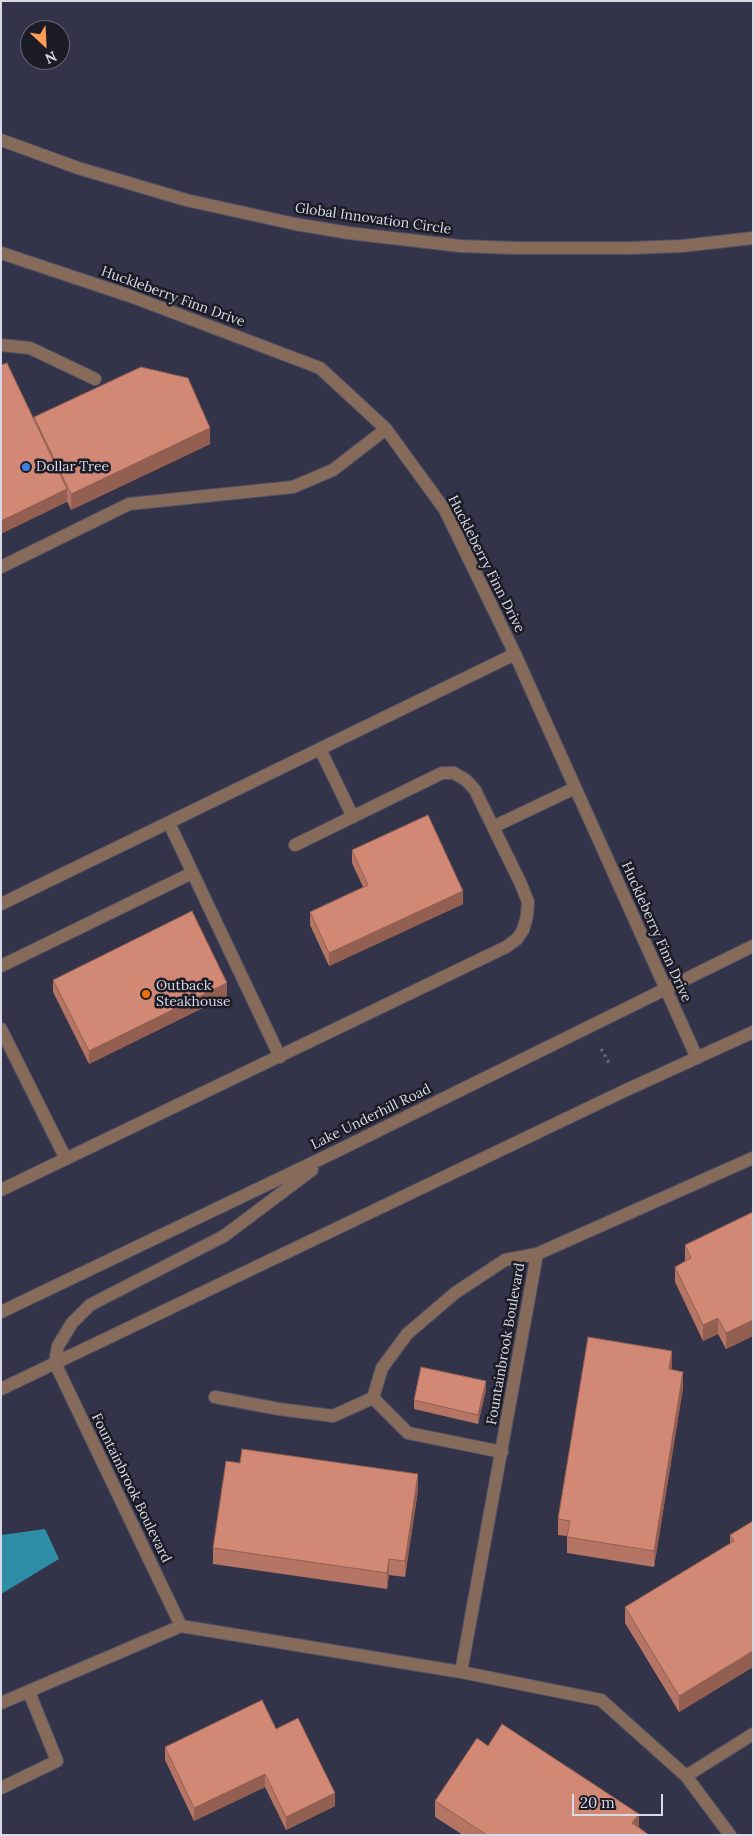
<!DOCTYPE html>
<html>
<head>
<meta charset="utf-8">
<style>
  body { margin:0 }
  #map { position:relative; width:754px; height:1836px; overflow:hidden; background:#33334a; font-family:Lora,serif }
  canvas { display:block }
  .frame { position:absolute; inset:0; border:2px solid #d9d9e8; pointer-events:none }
  .north { position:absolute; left:20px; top:20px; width:50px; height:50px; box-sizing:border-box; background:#1c1c27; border:1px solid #686874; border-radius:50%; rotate:155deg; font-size:14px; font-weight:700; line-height:20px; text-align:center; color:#d9d9e8 }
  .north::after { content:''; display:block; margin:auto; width:18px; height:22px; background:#fd9c55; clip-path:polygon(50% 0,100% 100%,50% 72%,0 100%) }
  .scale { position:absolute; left:572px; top:1794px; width:91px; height:22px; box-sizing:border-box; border:2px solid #d9d9e8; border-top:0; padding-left:6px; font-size:15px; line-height:18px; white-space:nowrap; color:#d9d9e8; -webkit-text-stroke:4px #1c1c27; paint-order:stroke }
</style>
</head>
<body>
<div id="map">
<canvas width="754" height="1836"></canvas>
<div class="frame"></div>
<div class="north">N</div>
<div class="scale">20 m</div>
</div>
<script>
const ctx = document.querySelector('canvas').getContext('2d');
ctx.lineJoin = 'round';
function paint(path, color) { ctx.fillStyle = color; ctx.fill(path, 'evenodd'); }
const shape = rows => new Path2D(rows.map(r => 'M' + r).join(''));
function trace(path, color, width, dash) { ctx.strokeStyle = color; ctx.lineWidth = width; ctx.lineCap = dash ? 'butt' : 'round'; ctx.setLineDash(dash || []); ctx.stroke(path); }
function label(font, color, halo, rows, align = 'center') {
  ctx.font = font + ' Lora,serif'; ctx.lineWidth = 5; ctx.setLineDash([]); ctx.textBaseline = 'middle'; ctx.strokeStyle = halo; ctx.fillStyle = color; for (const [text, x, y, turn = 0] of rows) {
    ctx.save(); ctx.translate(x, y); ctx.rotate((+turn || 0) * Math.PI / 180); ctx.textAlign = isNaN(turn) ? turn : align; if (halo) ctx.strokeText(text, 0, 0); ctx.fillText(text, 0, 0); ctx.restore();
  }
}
const water = shape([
  [45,1529,59,1559,1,1594,1,1535]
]);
const path = shape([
  [601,1049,609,1063]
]);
const minor = shape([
  [1,140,78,168,186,200,295,224,349,233,460,246,516,248,629,248,682,246,753,238],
  [1,253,130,296,320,368,386,429,445,510,515,654,697,1058],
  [1,345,30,348,95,379],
  [1,567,129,504,293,487,333,470,386,429],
  [320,749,353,817],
  [169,823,280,1057],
  [295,845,442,773,454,773,466,780,475,790,493,827],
  [1,904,515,654],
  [1,966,192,873],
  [1,1029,66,1159],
  [1,1190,506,947,517,939,523,930,527,916,528,902,521,884,493,827,575,788],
  [537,1254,461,1672,601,1700,686,1776,730,1835],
  [1,1312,333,1153,753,946],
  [1,1389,622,1092,753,1032],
  [215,1397,279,1409,333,1416,373,1398],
  [502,1452,408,1433,373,1398,382,1368,407,1334,455,1293,505,1260,537,1254,753,1158],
  [181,1626,55,1363,58,1346,72,1323,90,1305,224,1236,312,1170],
  [1,1703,181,1626,461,1672],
  [686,1776,753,1734],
  [1,1788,57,1761,29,1692]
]);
const wall = shape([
  [34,417,210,444,71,510,67,501,67,502,34,420],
  [352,850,463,904,329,966,310,925,310,912,363,887,352,863],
  [53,980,227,996,89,1064,53,992],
  [753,1212,753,1336,726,1349,718,1334,703,1341,675,1282,675,1267,685,1262,685,1245],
  [672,1367,671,1370,683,1388,654,1567,567,1553,567,1536,558,1535,558,1519],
  [486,1390,478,1424,414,1409,414,1400],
  [240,1463,418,1490,405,1577,389,1575,387,1589,213,1564,213,1548],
  [753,1521,753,1667,679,1712,625,1623,625,1607,730,1544,730,1535],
  [276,1729,335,1806,286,1830,265,1787,194,1821,165,1760,165,1747],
  [488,1746,639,1827,649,1835,463,1835,435,1817,435,1801]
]);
const shadedWall = shape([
  [210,428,210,444,71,510,71,494],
  [67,489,67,502,1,534,1,521],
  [463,891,463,904,329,966,329,953],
  [227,983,227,996,89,1064,89,1051],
  [718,1318,718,1334,703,1341,703,1325],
  [753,1320,753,1336,726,1349,726,1333],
  [672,1351,672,1367,669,1385,669,1369],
  [683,1372,683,1388,654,1567,654,1551],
  [486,1381,486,1390,478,1424,478,1415],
  [418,1474,418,1490,405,1577,405,1561],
  [389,1559,389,1575,387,1589,387,1573],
  [753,1651,753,1667,679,1712,679,1696],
  [265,1774,265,1787,194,1821,194,1808],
  [335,1793,335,1806,286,1830,286,1817],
  [639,1814,639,1830,632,1823]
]);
const building = shape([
  [7,363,67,489,1,521,1,365,7,363],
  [141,367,188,378,210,428,71,494,34,417,141,367],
  [428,815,463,891,329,953,310,912,368,885,352,850,428,815],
  [192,911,227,983,89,1051,53,980,192,911],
  [753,1212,753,1320,726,1333,718,1318,703,1325,675,1267,691,1258,685,1245,753,1212],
  [588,1337,672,1351,669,1369,683,1372,654,1551,567,1537,570,1521,558,1519,588,1337],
  [421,1367,486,1381,478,1415,414,1400,421,1367],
  [242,1449,418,1474,405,1561,389,1559,387,1573,213,1548,226,1461,240,1463,242,1449],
  [753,1521,753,1651,679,1696,625,1607,734,1541,730,1535,753,1521],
  [262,1700,276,1729,298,1718,335,1793,286,1817,265,1774,194,1808,165,1747,262,1700],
  [502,1724,639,1814,632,1823,649,1835,487,1835,435,1801,477,1738,488,1746,502,1724]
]);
const markers = [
  [26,467,5,"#3f7fe0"],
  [146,994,5,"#e8710a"]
];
const streetNames = [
  ["Global Innovation Circle",373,219,8],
  ["Huckleberry Finn Drive",173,297,20],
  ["Huckleberry Finn Drive",486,564,63],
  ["Huckleberry Finn Drive",656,932,66],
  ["Lake Underhill Road",371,1117,-26],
  ["Fountainbrook Boulevard",506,1344,-80],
  ["Fountainbrook Boulevard",131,1488,64]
];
const poiNames = [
  ["Dollar Tree",36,467],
  ["Outback",156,986],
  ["Steakhouse",156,1002]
];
paint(water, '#2e8ea8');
trace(minor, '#515166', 14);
trace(path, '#6d6d81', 3, [2.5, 4]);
trace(minor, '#866a5a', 12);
paint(wall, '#b47564');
paint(shadedWall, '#925f51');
paint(building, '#d18874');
trace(building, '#925f51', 1);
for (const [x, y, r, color] of markers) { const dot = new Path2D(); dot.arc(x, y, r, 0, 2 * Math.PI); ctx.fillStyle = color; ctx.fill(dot); trace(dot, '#1c1c27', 2); }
label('14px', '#d9d9e8', '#1c1c27', streetNames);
label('14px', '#d9d9e8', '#1c1c27', poiNames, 'left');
</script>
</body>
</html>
